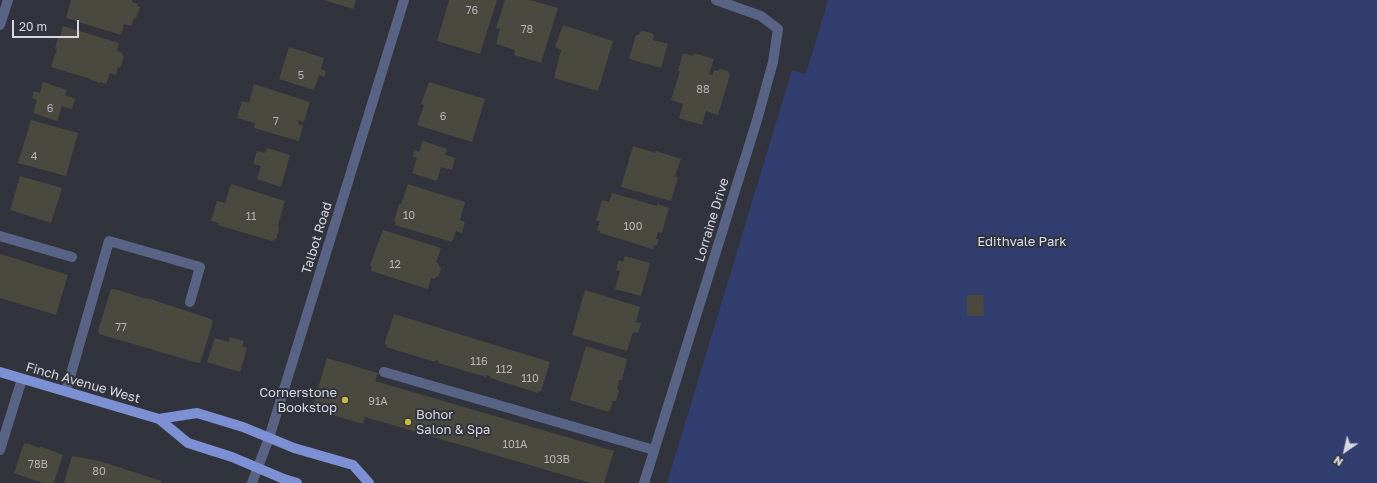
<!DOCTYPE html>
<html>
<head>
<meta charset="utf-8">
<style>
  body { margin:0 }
  #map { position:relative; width:1377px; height:483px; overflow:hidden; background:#31343c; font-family:"Golos Text",sans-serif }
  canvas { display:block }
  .north { position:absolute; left:1325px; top:431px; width:40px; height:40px; -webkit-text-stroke:3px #31343c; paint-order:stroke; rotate:214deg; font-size:11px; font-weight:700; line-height:16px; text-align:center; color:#d6d8de }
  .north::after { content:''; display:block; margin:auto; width:14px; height:18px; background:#d6d8de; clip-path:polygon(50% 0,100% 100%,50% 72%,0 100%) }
  .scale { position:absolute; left:12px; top:20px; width:67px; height:18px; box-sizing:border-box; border:2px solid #d6d8de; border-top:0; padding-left:5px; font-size:12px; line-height:14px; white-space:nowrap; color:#d6d8de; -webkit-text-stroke:3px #31343c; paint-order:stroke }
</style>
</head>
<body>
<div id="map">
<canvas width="1377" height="483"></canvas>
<div class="north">N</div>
<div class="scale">20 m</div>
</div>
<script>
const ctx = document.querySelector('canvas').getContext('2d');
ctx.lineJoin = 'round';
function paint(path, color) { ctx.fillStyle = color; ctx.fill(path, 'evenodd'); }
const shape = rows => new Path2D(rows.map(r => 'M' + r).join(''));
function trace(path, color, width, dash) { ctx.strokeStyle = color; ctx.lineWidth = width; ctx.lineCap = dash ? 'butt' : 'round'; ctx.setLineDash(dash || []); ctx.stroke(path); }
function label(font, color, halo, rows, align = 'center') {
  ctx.font = font + ' "Golos Text",sans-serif'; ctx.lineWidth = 4; ctx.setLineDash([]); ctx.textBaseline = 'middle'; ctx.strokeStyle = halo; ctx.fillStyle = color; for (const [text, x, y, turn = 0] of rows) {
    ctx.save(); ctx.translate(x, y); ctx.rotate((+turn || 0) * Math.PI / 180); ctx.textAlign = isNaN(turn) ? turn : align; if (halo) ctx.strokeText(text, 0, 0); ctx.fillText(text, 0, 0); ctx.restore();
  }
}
const green = shape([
  [828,0,1377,0,1377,483,667,483,792,70,805,74,810,61]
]);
const building = shape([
  [71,0,132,0,132,2,138,4,137,6,140,7,136,19,134,18,131,26,124,24,121,35,66,18],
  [324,0,356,0,353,9],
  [449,0,497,0,480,54,437,41],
  [505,0,530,0,558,8,541,63,514,55,515,50,496,44,500,29,496,28],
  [563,25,613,41,598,91,554,78,561,50,555,47],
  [63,26,119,43,117,51,123,53,122,55,124,56,120,68,118,67,116,75,110,73,106,84,100,82,100,83,91,80,91,79,51,67,57,49,55,48,58,38,60,38],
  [643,31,652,33,654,36,653,40,668,44,661,68,629,59,636,35,639,35,640,32],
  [289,47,324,58,321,69,326,71,324,77,319,75,314,90,279,79],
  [683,53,693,56,694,53,714,59,709,74,713,75,714,70,717,71,720,69,728,71,730,75,718,115,706,111,702,125,679,118,683,104,671,100,680,71,678,71],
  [43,82,67,90,65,95,75,99,72,109,62,106,57,121,33,113,37,100,32,98,34,91,40,93],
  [429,82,485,99,472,142,417,125,424,105,421,104],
  [254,84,310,102,304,122,299,120,298,124,303,125,299,141,254,128,255,123,237,118,242,101,249,103],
  [31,120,78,133,66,176,18,163],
  [423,141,447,149,445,155,455,158,452,170,441,167,437,181,412,173,417,158,413,157,414,150,419,152],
  [633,146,655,153,656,151,681,159,675,176,678,177,671,201,621,187],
  [267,148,290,155,281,187,257,179,261,166,253,164,257,151,265,153],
  [20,176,62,188,51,223,10,210],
  [231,184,285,201,278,225,279,229,276,239,272,241,218,225,219,223,211,221,217,201,225,203],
  [408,184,465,202,460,220,465,222,462,233,456,231,452,242,395,225,396,222,394,221,399,204,401,204],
  [612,193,657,206,657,204,669,208,662,233,658,232,656,239,659,239,657,245,654,245,653,249,600,233,600,231,597,230,600,221,596,220,602,200,609,202],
  [383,230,441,248,436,263,438,263,441,269,439,275,434,279,431,278,428,289,371,271,372,266,370,266,376,248],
  [0,254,68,275,56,315,0,298],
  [625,256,650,263,641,296,615,289,620,271,616,270,619,260,623,262],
  [111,289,114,289,147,299,147,298,211,319,213,322,200,363,198,363,99,334,98,331],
  [585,290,640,307,636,322,641,323,638,333,633,332,627,351,572,335],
  [967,295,983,295,984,316,967,316],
  [394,314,550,362,541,392,538,391,538,393,490,378,490,376,486,375,486,377,438,363,439,361,436,360,435,362,386,347,387,345,385,344,385,342],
  [230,337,244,341,242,346,247,348,240,372,207,362,215,338,229,342],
  [586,346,627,359,622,380,619,380,617,389,619,390,616,401,613,401,609,412,570,400],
  [327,358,378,373,375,381,614,451,604,483,591,483,365,417,363,424,312,409],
  [24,443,27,444,27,443,39,448,40,446,63,455,54,483,43,483,14,473],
  [72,456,99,461,162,481,161,483,64,483]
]);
const minor = shape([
  [0,25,8,0],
  [0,236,72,257],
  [384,372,654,450],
  [66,391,109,241,200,267,190,302],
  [0,450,22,379],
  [252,483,269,438,404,0],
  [644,483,757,120,773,62,778,29,761,16,716,0]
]);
const major = shape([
  [0,372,159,419,188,443,232,457,284,479,297,483],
  [159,419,197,413,243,427,294,448,353,465,369,483]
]);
const markers = [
  [345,400,4,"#c4bc3d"],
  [408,422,4,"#c4bc3d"]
];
const numberNames = [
  ["76",472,11],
  ["78",527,30],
  ["5",301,76],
  ["88",703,90],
  ["6",50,109],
  ["6",443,117],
  ["7",276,122],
  ["4",34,157],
  ["10",409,216],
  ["11",251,217],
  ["100",633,227],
  ["12",395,265],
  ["77",121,328],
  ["116",479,362],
  ["112",504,370],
  ["110",530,379],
  ["91A",378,402],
  ["101A",515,445],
  ["103B",557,460],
  ["78B",38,465],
  ["80",99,472]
];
const streetNames = [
  ["Lorraine Drive",712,220,-73],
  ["Talbot Road",317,238,-73],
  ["Finch Avenue West",83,383,16]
];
const parkNames = [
  ["Edithvale Park",1022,242]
];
const poiNames = [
  ["Cornerstone",337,393],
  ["Bookstop",337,408],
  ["Bohor",416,415,"left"],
  ["Salon & Spa",416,430,"left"]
];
paint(green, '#323e6f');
paint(building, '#4a493f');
trace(minor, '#596385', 10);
trace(major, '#7d90d4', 10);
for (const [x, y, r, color] of markers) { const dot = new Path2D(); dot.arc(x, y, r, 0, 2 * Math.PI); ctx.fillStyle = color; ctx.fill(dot); trace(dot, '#31343c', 1.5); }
label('11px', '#b3b4b6', null, numberNames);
label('13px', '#d6d8de', '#31343c', streetNames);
label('13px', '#d8dff4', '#31343c', parkNames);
label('13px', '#d6d8de', '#31343c', poiNames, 'right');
</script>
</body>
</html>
